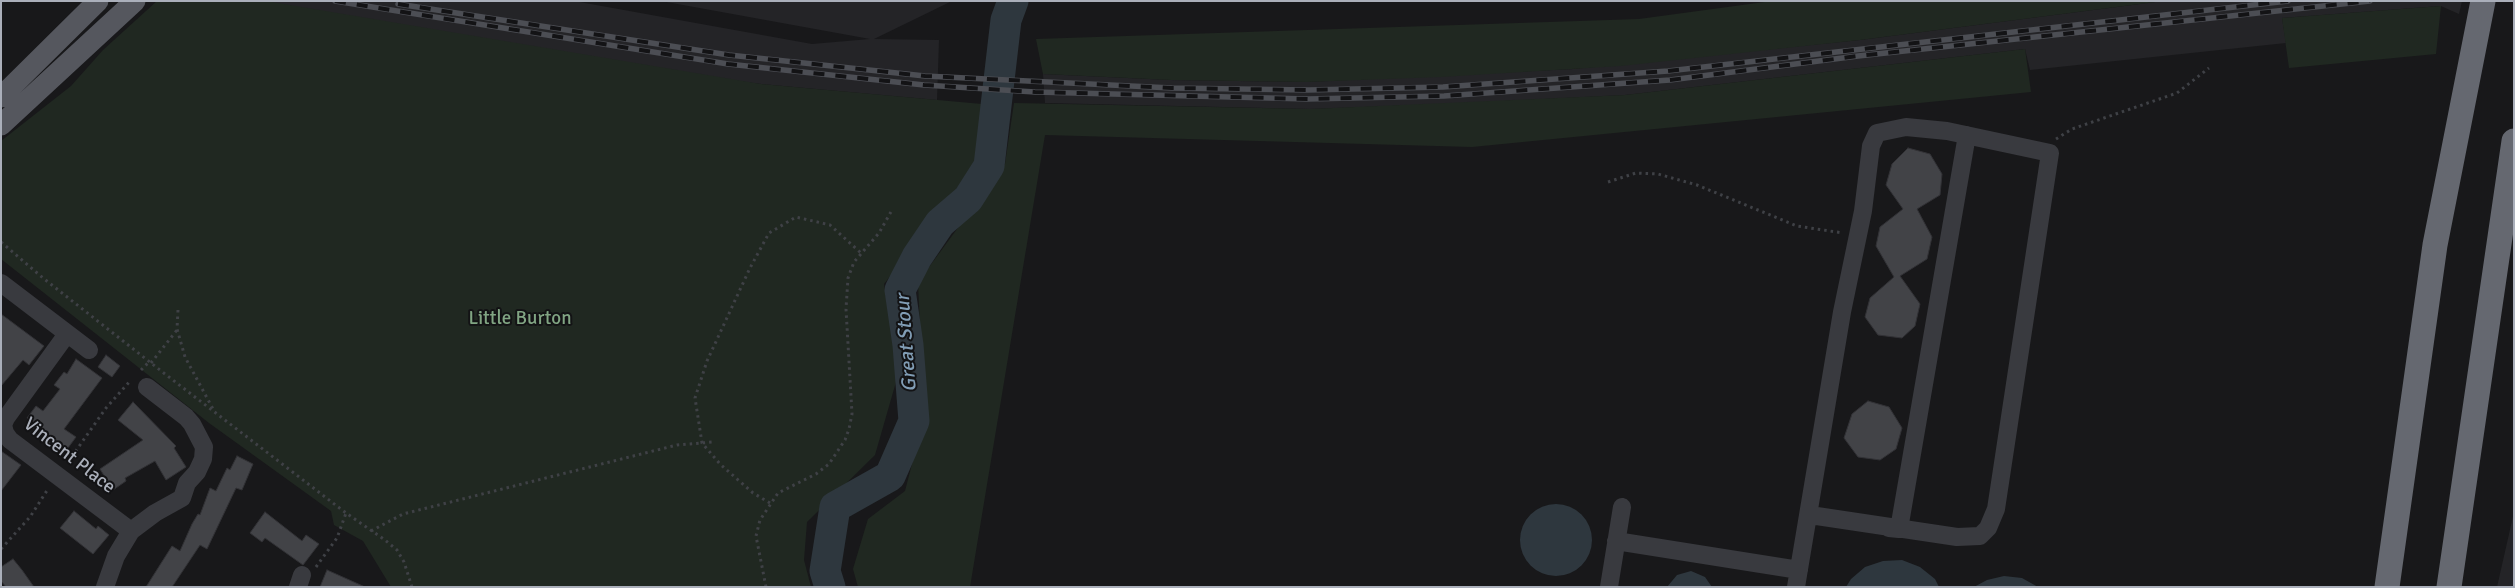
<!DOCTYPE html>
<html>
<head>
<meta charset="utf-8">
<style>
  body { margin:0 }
  #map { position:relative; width:2515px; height:588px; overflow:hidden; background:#18181a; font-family:Signika,sans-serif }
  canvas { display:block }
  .frame { position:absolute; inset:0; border:2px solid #aaafba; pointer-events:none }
</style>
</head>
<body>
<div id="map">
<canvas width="2515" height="588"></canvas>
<div class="frame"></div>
</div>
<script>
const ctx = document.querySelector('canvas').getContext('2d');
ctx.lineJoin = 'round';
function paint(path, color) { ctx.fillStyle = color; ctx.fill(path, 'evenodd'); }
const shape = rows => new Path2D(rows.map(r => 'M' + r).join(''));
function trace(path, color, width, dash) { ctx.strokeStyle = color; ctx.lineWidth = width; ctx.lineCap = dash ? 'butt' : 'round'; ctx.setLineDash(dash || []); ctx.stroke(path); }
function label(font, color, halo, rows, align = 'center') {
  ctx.font = font + ' Signika,sans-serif'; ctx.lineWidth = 4; ctx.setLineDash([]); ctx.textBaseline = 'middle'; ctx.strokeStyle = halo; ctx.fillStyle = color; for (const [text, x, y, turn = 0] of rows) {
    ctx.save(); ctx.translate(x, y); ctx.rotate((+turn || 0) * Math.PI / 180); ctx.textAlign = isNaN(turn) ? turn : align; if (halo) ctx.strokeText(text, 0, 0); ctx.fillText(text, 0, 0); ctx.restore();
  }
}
const built = shape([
  [260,1,574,1,812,44,870,39,661,1,952,1,874,39,939,40,937,100,761,84,613,64],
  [2163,1,2462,1,2459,14,2441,6,2282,18,2286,43,2030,70,2025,49,1625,95,1445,104,1310,109,1045,103,1043,74,1171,80,1307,82,1573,69,1860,40],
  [2514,512,2514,587,2497,587]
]);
const green = shape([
  [157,1,266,1,761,84,982,104,978,158,944,207,884,284,898,375,875,455,807,522,804,560,811,587,391,587,363,541,334,525,331,511,209,423,1,259,1,141,71,86,103,50],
  [1772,1,2163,1,1860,40,1621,66,1441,77,1307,82,1171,80,1043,74,1036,39,1639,19],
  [2441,6,2436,54,2289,68,2282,18],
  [2025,49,2031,92,1472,147,1045,135,970,587,858,587,853,569,868,519,905,491,924,418,918,282,1005,164,1014,103,1310,109,1625,95]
]);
const water = shape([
  '1520 540a36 36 0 1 1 72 0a36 36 0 1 1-72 0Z',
  [1902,560,1920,567,1935,579,1939,587,1846,587,1851,579,1865,567,1883,561],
  [1691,571,1705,577,1712,587,1667,587,1677,575],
  [2004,576,2022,578,2038,587,1974,587,1987,580]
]);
const river = shape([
  [830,587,825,571,835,507,890,476,914,421,908,345,900,290,917,257,940,223,968,199,989,166,1006,20,1013,1]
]);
const building = shape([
  [1908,148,1930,154,1942,174,1940,195,1917,209,1932,237,1927,259,1900,276,1920,304,1915,326,1902,338,1878,335,1865,317,1870,298,1894,277,1876,246,1880,227,1903,209,1886,185,1892,164,1908,148],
  [1,314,44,346,29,365,23,360,1,386,1,314],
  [106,355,120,366,112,377,98,367,106,355],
  [76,359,102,378,64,429,76,437,62,456,36,436,39,432,32,428,34,424,27,418,36,406,43,411,60,389,54,385,64,372,67,374,76,359],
  [1868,401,1889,407,1902,428,1896,449,1880,460,1858,457,1844,438,1852,414,1868,401],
  [133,402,176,446,174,448,186,467,166,480,155,461,125,478,126,481,113,490,100,469,143,440,118,420,133,402],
  [1,451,21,465,1,491,1,451],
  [237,456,253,464,242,490,236,488,207,549,200,545,172,587,146,587,172,546,180,551,192,524,198,514,200,515,210,488,216,491,227,468,230,470,237,456],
  [74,511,96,529,98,526,109,535,93,554,60,528,74,511],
  [265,512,302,541,306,535,319,544,303,565,265,538,262,542,250,533,265,512],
  [13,559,22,570,34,587,6,587,1,581,1,567,13,559],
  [327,570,365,587,320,587,327,570]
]);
const path = shape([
  [2056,139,2072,129,2177,93,2209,68],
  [1608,182,1636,173,1658,174,1697,185,1797,226,1843,233],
  [1,242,43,278,165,374,346,513,385,540,397,550,404,562,412,587],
  [178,310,177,329,185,357,213,409],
  [151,363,177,330],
  [141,370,149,362],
  [68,462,106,408,131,380],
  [770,503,753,493,720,464,702,443,695,398,707,361,750,268,769,233,796,217,830,225,861,253],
  [371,531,403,514,677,445,713,442],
  [1,549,30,517,48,489],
  [316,567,337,538,346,513],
  [766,587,756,536,760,520,778,493,816,474,829,464,845,440,849,429,852,414,846,309,848,278,854,262,879,233,892,210]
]);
const minor = shape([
  [1,283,89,350],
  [67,334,6,418,3,425,5,433,10,440,131,531],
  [1889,528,1899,529,1967,135],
  [1616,541,1799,570],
  [105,587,116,556,131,531,155,513,182,498,187,483,197,472,203,459,204,447,192,424,186,417,147,387],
  [298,587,302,575],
  [1609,587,1622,507],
  [1796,587,1842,312,1863,211,1871,146,1877,133,1906,127,1947,131,2050,153,1996,509,1988,528,1980,536,1957,537,1810,515]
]);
const major = shape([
  [1,97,98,1],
  [1,125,135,1]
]);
const highway = shape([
  [2387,587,2435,245,2483,1],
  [2449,587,2514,141]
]);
const rail = shape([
  [335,1,728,64,924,85,1035,92,1308,99,1444,96,1670,80,1858,56,2370,1],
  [398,4,729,55,925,76,1172,88,1308,90,1443,87,1668,71,2288,1]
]);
const parkNames = [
  ["Little Burton",520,319]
];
const streetNames = [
  ["Vincent Place",69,456,38]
];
const waterNames = [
  ["Great Stour",907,343,-94]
];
paint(built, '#242427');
paint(green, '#202821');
paint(water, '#2e373e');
trace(river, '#2e373e', 31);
paint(building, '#424347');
trace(building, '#323236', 1);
trace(path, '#3f4146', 3, [2.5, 4]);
trace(minor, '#393a3f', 18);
trace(major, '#55575e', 21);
trace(highway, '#656870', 25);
trace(rail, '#4c4e54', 5.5);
trace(rail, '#131315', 4, [11]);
label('19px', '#81a583', '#131315', parkNames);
label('19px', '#aaafba', '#131315', streetNames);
label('italic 20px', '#819db5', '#131315', waterNames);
</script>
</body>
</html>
